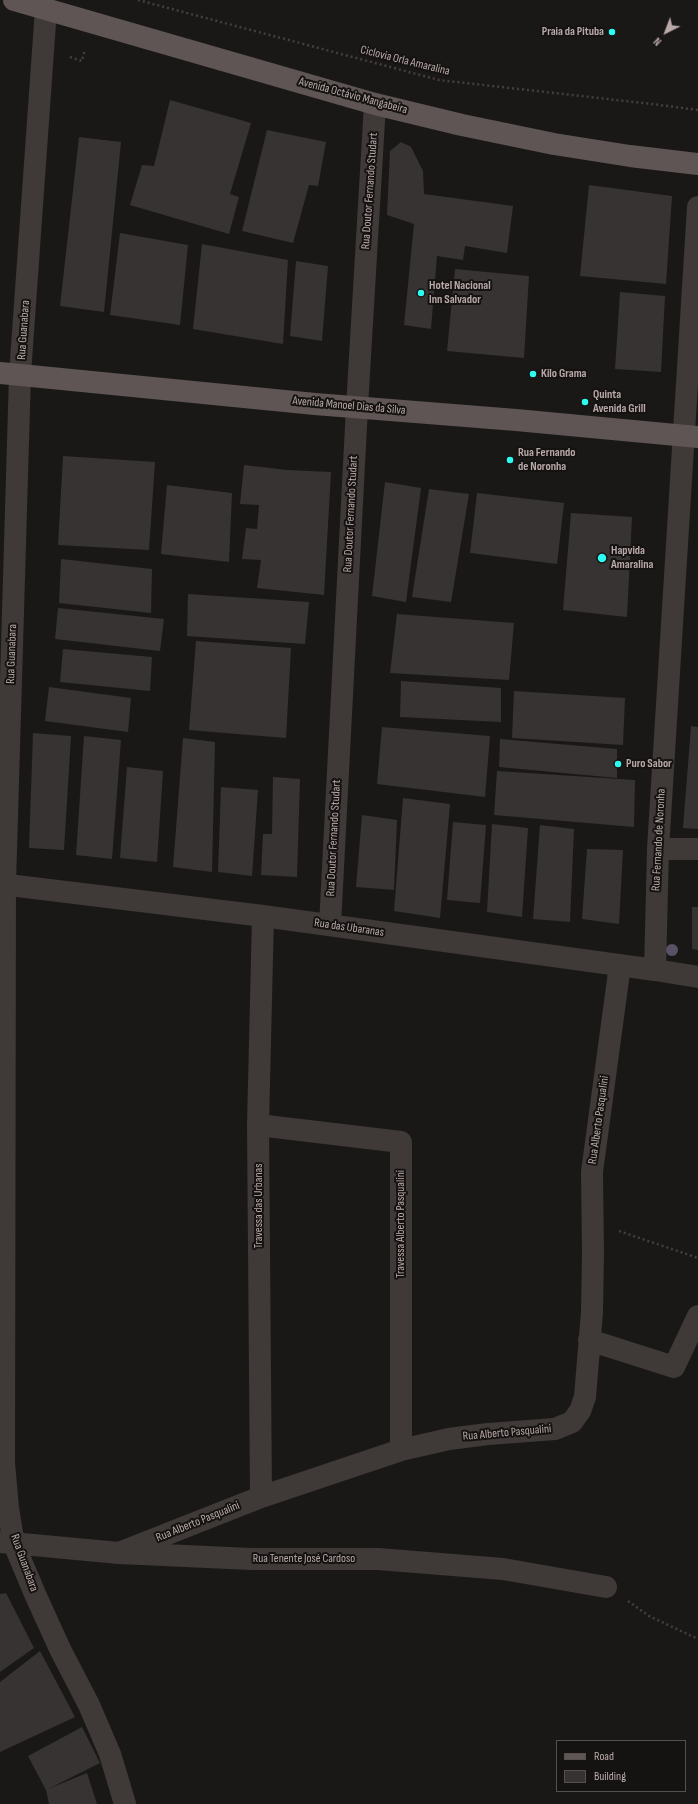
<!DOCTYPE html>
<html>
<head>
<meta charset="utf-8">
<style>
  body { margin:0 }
  #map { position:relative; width:698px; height:1804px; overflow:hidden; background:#1a1817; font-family:"Sofia Sans Condensed",sans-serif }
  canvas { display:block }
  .legend { position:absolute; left:556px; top:1740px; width:130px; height:52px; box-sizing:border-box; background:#151312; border:1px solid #574f4e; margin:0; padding:5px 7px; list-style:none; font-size:12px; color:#baa9a9 }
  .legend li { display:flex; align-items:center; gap:8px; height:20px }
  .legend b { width:20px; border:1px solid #574f4e }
  .north { position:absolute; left:646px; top:12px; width:40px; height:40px; -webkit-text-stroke:3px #151312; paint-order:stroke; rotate:222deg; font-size:11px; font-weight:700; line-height:16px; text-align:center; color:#baa9a9 }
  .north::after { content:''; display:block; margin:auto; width:14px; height:18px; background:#baa9a9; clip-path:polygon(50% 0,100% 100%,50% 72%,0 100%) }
</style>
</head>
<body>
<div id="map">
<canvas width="698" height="1804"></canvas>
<ul class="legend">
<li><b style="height:5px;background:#5e5554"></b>Road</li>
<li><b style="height:11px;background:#363332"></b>Building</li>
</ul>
<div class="north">N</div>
</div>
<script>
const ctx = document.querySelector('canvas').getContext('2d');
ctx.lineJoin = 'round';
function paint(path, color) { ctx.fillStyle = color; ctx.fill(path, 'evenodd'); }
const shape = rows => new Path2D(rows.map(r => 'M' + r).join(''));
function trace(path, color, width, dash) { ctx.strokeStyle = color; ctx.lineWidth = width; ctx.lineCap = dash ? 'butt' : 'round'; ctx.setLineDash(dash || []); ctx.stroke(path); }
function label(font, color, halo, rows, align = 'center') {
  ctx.font = font + ' "Sofia Sans Condensed",sans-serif'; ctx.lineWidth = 4; ctx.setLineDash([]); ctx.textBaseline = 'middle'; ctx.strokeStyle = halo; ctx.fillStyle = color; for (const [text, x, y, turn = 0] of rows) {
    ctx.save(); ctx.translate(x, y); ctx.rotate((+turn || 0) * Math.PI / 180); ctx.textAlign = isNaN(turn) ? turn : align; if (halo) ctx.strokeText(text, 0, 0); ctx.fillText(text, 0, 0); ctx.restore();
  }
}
const building = shape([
  [170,100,251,123,230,194,239,197,229,234,130,205,142,165,154,166],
  [267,130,326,142,318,186,309,185,293,243,242,231],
  [79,137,121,142,104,312,60,306],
  [401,142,411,147,423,171,424,194,513,206,507,253,465,246,463,260,437,256,431,329,404,325,414,224,387,215,390,151],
  [589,185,672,196,666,284,580,276],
  [120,233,188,245,180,325,110,315],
  [202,244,288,260,283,344,193,329],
  [296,261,328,266,322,341,290,336],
  [455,269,529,276,524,358,447,351],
  [620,292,665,296,661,372,615,369],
  [63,456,155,462,149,550,58,545],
  [244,465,287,470,331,472,324,595,257,588,261,560,242,559,246,528,257,529,259,505,240,504],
  [385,482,421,488,406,602,372,596],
  [167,485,232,493,229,562,161,554],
  [429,489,469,494,451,602,412,597],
  [477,493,564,503,557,564,470,553],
  [571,513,632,517,627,617,563,610],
  [61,559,152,569,151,613,59,603],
  [188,594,309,602,305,644,187,636],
  [58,608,164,619,160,651,55,639],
  [397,614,514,623,509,680,390,673],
  [196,641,291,648,286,738,189,730],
  [63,649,152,657,150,691,60,682],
  [401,681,501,688,501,722,400,717],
  [49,687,131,698,128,732,45,721],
  [514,691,625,698,623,745,512,738],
  [691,726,698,727,698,829,683,828],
  [382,727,490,736,485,797,377,784],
  [33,733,71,736,64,850,29,848],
  [84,736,121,740,112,859,76,855],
  [183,738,215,742,212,872,173,867],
  [500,739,617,749,617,778,499,767],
  [127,767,163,771,157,862,120,858],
  [497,771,635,780,634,827,494,815],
  [273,777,300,779,297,877,261,875,263,834,272,834],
  [221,787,258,790,252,876,218,872],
  [403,798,450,804,440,918,394,911],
  [362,815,397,820,394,890,356,887],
  [453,822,486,825,480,903,447,900],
  [492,824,528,828,522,917,487,912],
  [540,825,574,829,570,922,533,919],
  [587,849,623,850,619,924,582,919],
  [692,907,698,907,698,950,692,949],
  [6,1593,34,1648,0,1672,0,1594],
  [40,1651,75,1717,0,1752,0,1682],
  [82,1727,100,1763,48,1789,87,1773,97,1804,49,1804,46,1790,28,1756]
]);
const path = shape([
  [138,0,439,80,652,104,698,110],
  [70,57,82,61,85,49],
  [619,1231,698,1258],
  [628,1601,649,1616,698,1639]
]);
const minor = shape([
  [46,9,20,374,5,884,4,1463,8,1508,14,1544,35,1594,60,1649,89,1705,110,1754,125,1804],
  [658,849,698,849],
  [0,884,263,916,655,970,698,977],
  [330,925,357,407,375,104],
  [655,970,658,849,698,207],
  [258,1125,401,1142,401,1450],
  [589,1340,674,1367,698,1316],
  [261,1497,258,1125,263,916],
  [1,1542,119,1553,251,1559,378,1559,503,1569,606,1587],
  [119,1553,261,1497,401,1450,449,1439,488,1434,555,1429,572,1422,580,1411,585,1397,592,1312,593,1253,592,1172,620,965]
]);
const major = shape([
  [14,0,375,104,462,125,554,144,630,156,698,164],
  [0,373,315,404,516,420,698,437]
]);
const trees = [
  [672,950]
];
const markers = [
  [612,32,4,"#2dfcf2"],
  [421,293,4,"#2dfcf2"],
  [533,374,4,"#2dfcf2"],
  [585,402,4,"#2dfcf2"],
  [510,460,4,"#2dfcf2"],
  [602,558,5,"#2dfcf2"],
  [618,764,4,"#2dfcf2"]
];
const poiNames = [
  ["Praia da Pituba",604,32,"right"],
  ["Hotel Nacional",429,286],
  ["Inn Salvador",429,300],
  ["Kilo Grama",541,374],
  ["Quinta",593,395],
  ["Avenida Grill",593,409],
  ["Rua Fernando",518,453],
  ["de Noronha",518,467],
  ["Hapvida",611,551],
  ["Amaralina",611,565],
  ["Puro Sabor",626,764]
];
const streetNames = [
  ["Ciclovia Orla Amaralina",405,61,14],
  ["Avenida Octávio Mangabeira",353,96,15],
  ["Rua Doutor Fernando Studart",370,191,-86],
  ["Rua Guanabara",24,330,-86],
  ["Avenida Manoel Dias da Silva",349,406,5],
  ["Rua Doutor Fernando Studart",351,514,-87],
  ["Rua Guanabara",12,654,-88],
  ["Rua Doutor Fernando Studart",334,838,-87],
  ["Rua Fernando de Noronha",659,840,-87],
  ["Rua das Ubaranas",349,928,8],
  ["Rua Alberto Pasqualini",599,1120,-82],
  ["Travessa das Urbanas",259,1206,-90],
  ["Travessa Alberto Pasqualini",401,1224,-90],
  ["Rua Alberto Pasqualini",507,1433,-5],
  ["Rua Alberto Pasqualini",198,1522,-22],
  ["Rua Tenente José Cardoso",304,1559],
  ["Rua Guanabara",24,1563,70]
];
paint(building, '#363332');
trace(path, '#463e3e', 2.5, [2, 3]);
trace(minor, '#3f3938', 22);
trace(major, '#5e5554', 22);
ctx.fillStyle = '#595166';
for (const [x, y] of trees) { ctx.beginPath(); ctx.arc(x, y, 6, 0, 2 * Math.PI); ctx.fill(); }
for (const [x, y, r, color] of markers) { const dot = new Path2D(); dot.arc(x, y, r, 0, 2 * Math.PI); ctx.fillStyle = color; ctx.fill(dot); trace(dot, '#151312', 1.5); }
label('bold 12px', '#baa9a9', '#151312', poiNames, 'left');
label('12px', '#baa9a9', '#151312', streetNames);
</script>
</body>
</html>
